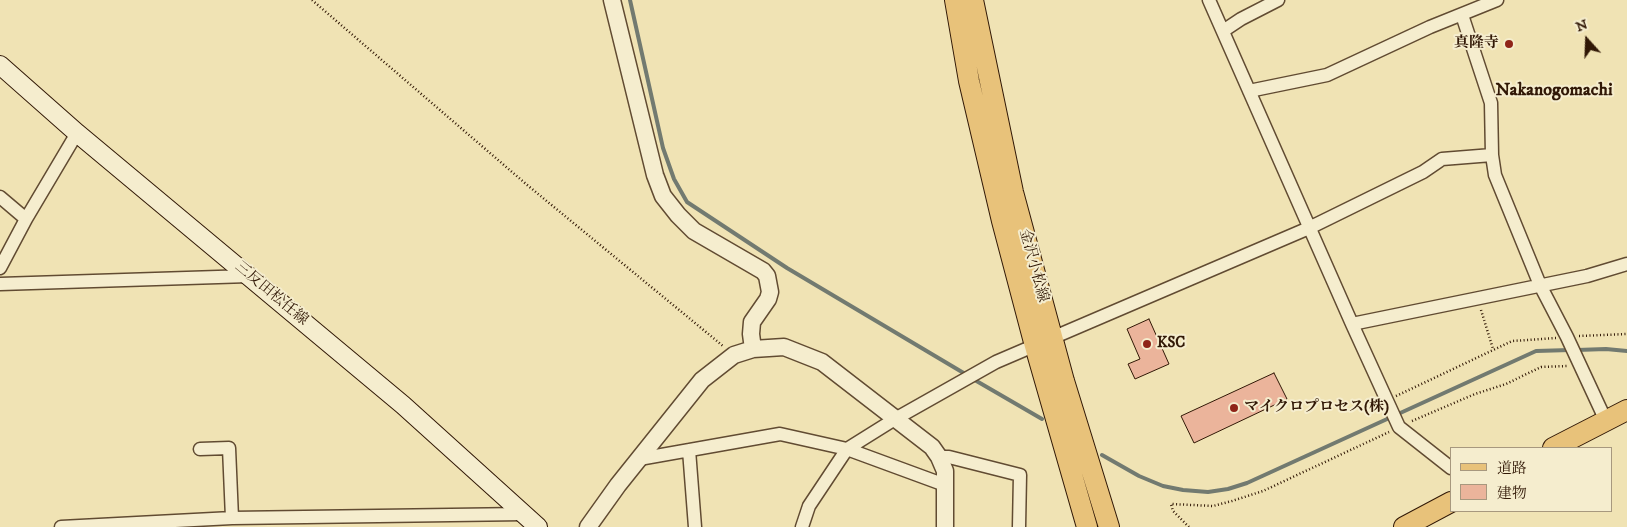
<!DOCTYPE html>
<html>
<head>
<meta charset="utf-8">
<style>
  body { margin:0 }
  #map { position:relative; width:1627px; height:527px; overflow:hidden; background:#f0e3b4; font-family:"IM FELL DW Pica","Noto Serif JP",serif }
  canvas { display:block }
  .legend { position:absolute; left:1450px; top:447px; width:162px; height:65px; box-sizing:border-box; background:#f5edce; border:1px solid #a7987e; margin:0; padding:6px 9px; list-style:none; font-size:15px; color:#311806 }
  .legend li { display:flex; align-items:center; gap:10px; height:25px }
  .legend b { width:25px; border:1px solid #a7987e }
  .north { position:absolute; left:1562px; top:15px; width:50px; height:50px; -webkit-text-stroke:4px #f5edce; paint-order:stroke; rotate:340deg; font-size:14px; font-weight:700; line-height:20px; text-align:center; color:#311806 }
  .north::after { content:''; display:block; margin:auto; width:18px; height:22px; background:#311806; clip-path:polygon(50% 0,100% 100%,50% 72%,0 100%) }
</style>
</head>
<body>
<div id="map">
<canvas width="1627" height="527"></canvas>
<ul class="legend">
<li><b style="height:6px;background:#e8c27a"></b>道路</li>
<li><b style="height:14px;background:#ebb49b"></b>建物</li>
</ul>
<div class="north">N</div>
</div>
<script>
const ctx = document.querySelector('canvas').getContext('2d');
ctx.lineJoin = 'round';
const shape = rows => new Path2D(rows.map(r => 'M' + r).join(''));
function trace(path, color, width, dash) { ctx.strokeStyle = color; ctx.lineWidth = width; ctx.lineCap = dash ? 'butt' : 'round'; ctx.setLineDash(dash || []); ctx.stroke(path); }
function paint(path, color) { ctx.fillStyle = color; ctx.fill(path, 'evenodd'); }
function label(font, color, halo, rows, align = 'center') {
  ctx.font = font + ' "IM FELL DW Pica","Noto Serif JP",serif'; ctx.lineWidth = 4; ctx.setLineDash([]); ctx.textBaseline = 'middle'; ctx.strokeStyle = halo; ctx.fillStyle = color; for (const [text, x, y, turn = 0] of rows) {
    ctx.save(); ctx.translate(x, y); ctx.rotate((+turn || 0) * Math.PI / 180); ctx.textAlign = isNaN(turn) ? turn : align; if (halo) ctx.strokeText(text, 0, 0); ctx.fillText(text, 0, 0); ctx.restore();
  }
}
const stream = shape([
  [630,0,663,148,674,179,687,202,787,268,967,375],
  [1577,350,1606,349,1627,351],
  [973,379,1042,419],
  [1102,455,1139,476,1163,486,1183,490,1208,492,1228,489,1247,483,1536,351,1570,350]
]);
const building = shape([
  [1149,319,1169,364,1135,379,1128,364,1140,359,1127,329,1149,319],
  [1274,373,1287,399,1194,443,1181,416,1274,373]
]);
const path = shape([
  [312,0,526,184,723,346],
  [1481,310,1493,349],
  [1579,336,1627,334],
  [1396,396,1512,341,1556,338],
  [1412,421,1475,394,1506,384,1541,367,1568,366],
  [1189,527,1173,511,1171,504,1213,506,1232,501,1263,491,1389,432]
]);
const minor = shape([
  [1209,0,1352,324,1399,427,1451,468],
  [1462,15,1491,103,1492,155,1495,175,1540,285,1567,337,1606,421],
  [1223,31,1241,19,1278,0],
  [1249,91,1327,75,1430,27,1497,0],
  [0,197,26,219],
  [0,268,26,219,77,133],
  [0,284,249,276],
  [1352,324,1587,276,1627,264],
  [200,449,229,448,232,518],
  [689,450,695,527],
  [939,457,949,457,1020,475,1019,527],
  [639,459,780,434,847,449,945,485],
  [61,527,232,518,524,514],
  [802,527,809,506,847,449,895,419,996,362,1309,228,1423,172,1442,159,1492,155]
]);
const tertiary = shape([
  [612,0,655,175,663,196,678,215,694,231,763,271,767,276,770,292,768,299,752,322,751,334,753,349],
  [588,527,618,485,702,380,734,355,753,349,784,347,822,362,932,447,939,457,945,471,945,527]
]);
const secondary = shape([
  [0,65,77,133,403,405,538,527]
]);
const primary = shape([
  [955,0,969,81,1002,221,1035,346,1087,527],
  [973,0,1013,192,1064,381,1109,527],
  [1553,448,1627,410],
  [1404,527,1451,502]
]);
const markers = [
  [1509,44,5,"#8f2418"],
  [1147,344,5,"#8f2418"],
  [1234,408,5,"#8f2418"]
];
const poiNames = [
  ["真隆寺",1499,44,"right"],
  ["KSC",1157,344],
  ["マイクロプロセス(株)",1244,408]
];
const streetNames = [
  ["金沢小松線",1033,266,75],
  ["三反田松任線",271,294,40]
];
const quarterNames = [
  ["Nakanogomachi",1554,91]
];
trace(stream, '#727a70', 4);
paint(building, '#ebb49b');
trace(building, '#311806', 1);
trace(minor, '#614b32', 15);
trace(tertiary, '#614b32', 19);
trace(secondary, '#311806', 20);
trace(primary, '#311806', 22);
trace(path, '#311806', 2.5, [1, 2.5]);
trace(minor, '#f5edce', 12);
trace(tertiary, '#f5edce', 16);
trace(secondary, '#f5edce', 18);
trace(primary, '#e8c27a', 20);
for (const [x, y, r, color] of markers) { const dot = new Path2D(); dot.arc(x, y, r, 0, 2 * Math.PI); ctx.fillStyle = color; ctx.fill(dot); trace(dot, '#f5edce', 2); }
label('bold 15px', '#311806', '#f5edce', poiNames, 'left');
label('15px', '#311806', '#f5edce', streetNames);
label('bold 18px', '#311806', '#f5edce', quarterNames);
</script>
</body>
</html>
